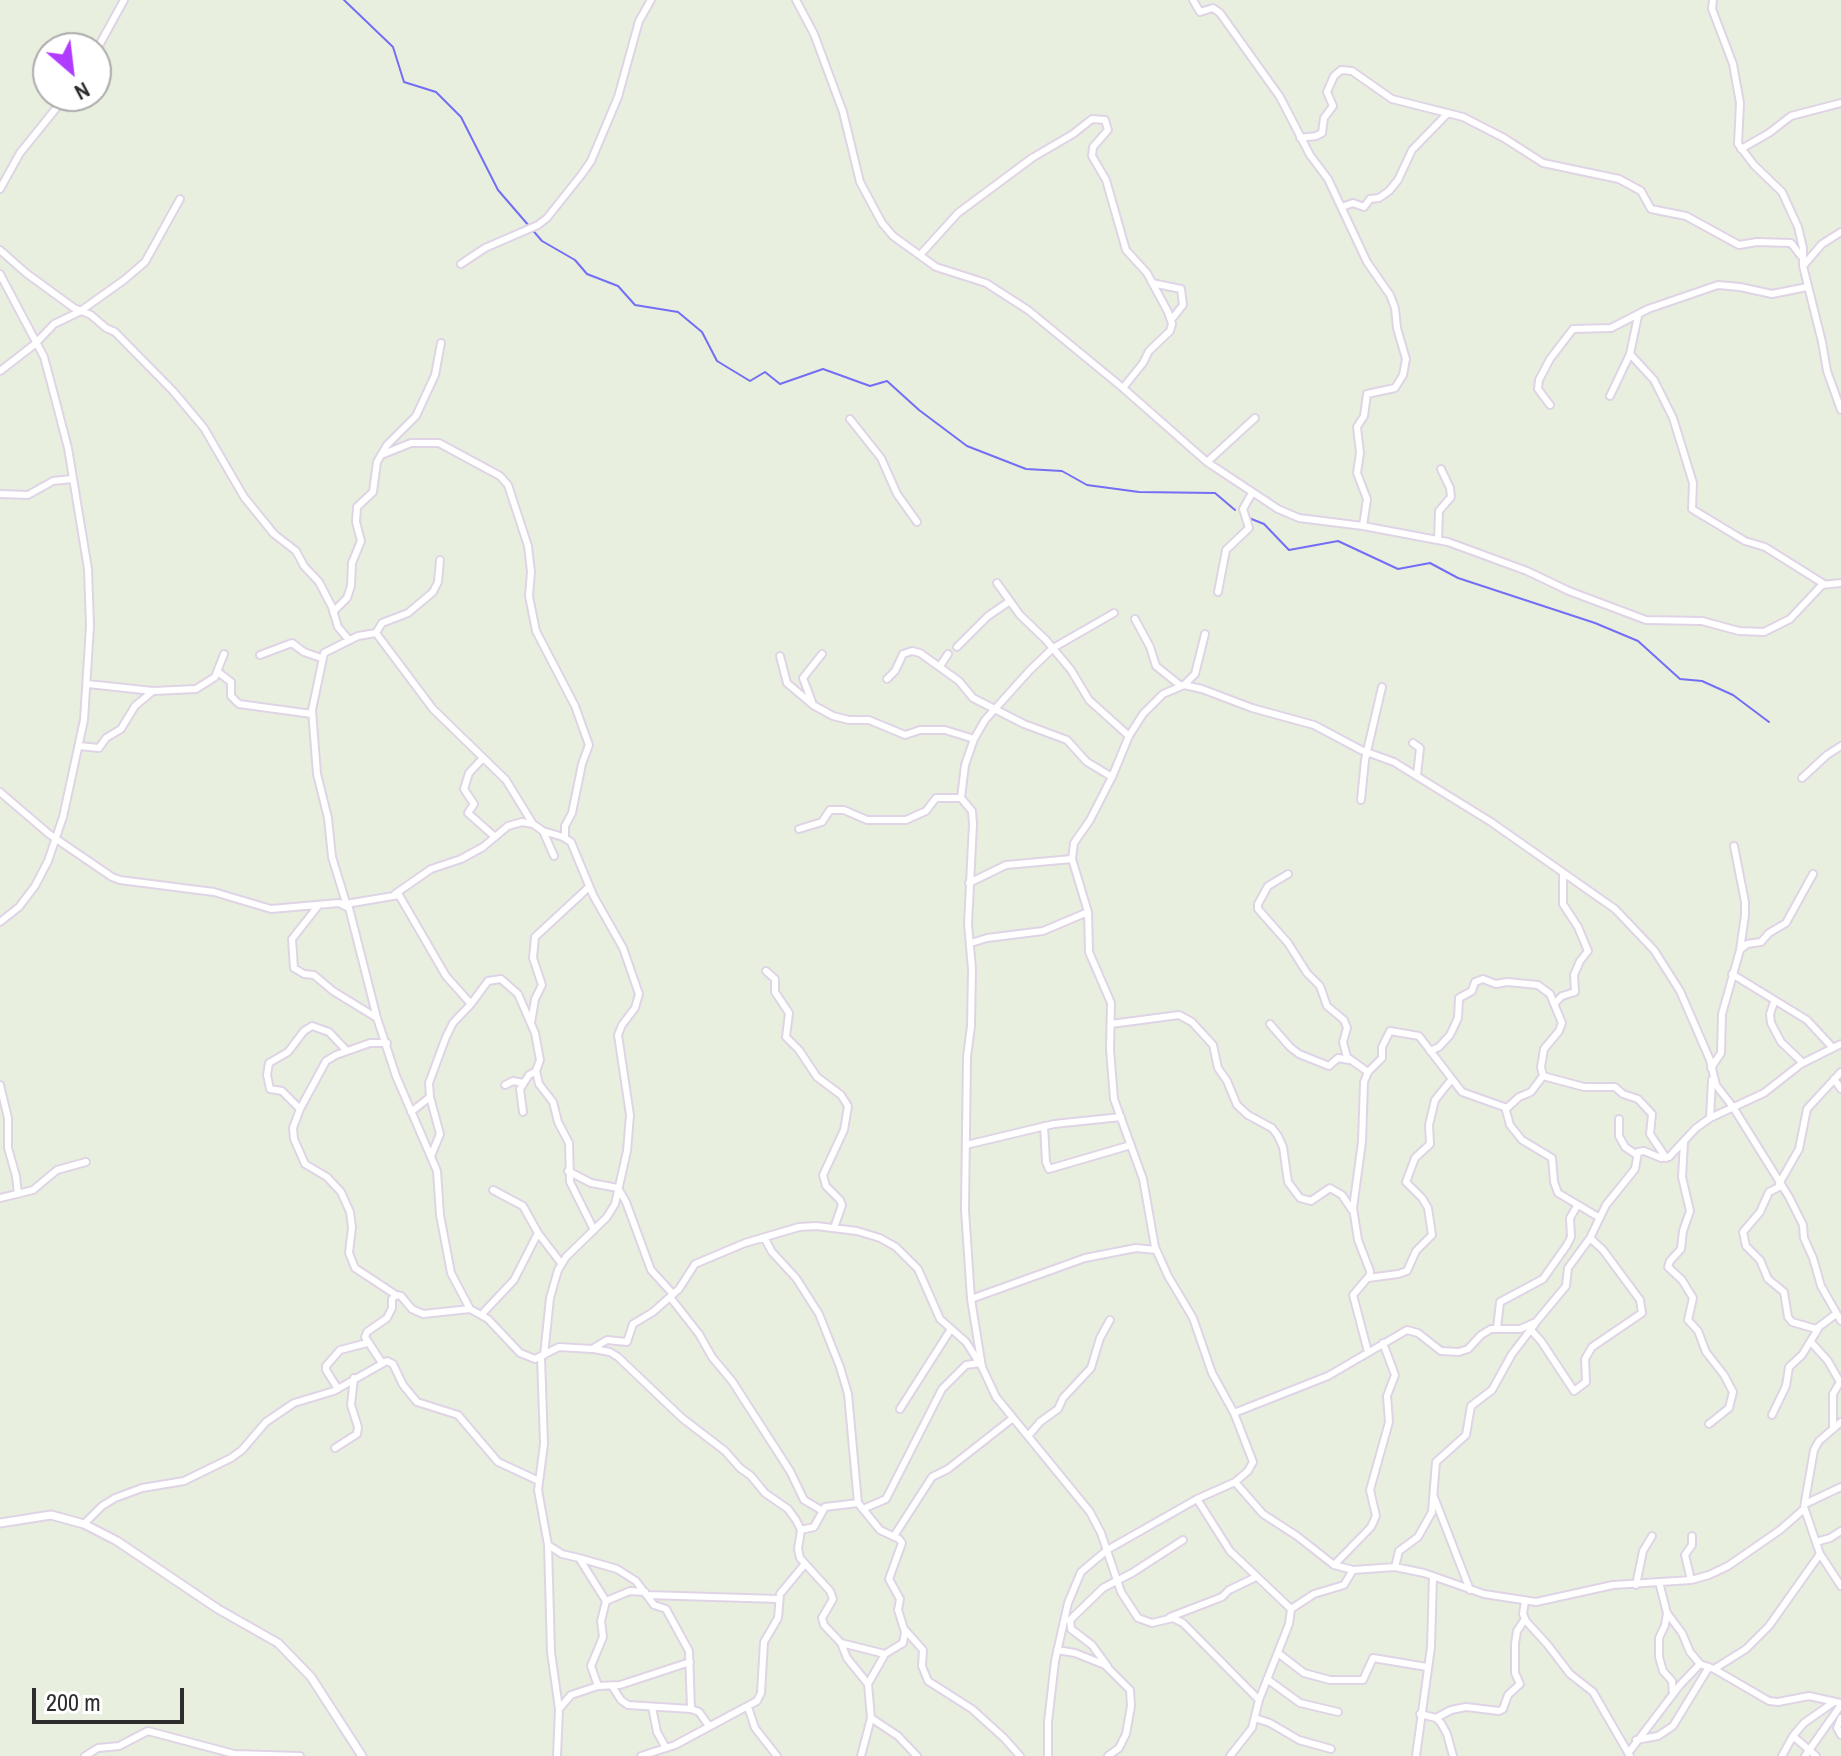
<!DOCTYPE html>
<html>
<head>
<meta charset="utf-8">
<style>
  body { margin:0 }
  #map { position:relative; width:1841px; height:1756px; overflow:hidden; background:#e9efdf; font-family:"Archivo Narrow",sans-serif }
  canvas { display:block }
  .north { position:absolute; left:32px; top:32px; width:80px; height:80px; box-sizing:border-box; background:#fff; border:2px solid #ababab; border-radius:50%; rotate:152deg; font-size:22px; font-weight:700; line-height:32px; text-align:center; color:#2d2d2d }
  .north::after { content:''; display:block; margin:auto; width:28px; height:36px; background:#b03cff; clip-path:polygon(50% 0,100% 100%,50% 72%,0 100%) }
  .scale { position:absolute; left:32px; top:1688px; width:152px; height:36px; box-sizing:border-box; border:4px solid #2d2d2d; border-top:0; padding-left:10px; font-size:24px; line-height:28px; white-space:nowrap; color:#2d2d2d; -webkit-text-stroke:6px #fff; paint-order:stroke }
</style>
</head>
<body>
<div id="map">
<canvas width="1841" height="1756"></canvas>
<div class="north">N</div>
<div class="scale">200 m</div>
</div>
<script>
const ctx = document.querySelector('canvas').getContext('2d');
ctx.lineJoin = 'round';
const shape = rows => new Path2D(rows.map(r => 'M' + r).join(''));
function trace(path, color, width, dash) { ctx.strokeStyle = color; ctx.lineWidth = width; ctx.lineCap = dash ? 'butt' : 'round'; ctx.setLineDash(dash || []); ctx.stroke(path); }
const stream = shape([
  [344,0,393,47,404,82,436,92,461,117,498,190,542,241,575,260,587,274,618,286,635,305,678,312,702,332,717,361,750,381,765,372,780,384,823,369,870,386,887,381,919,410,967,446,1026,469,1062,471,1087,485,1139,492,1215,493,1235,510],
  [1249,518,1264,524,1289,550,1338,541,1398,569,1430,563,1458,578,1595,623,1638,641,1680,679,1702,681,1733,695,1769,722]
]);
const minor = shape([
  [796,0,814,34,843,112,860,182,882,223,893,236,936,267,986,283,1028,310,1123,388,1207,462,1278,509,1299,518,1363,526,1448,542,1527,571,1569,591,1646,620,1702,621,1739,631,1764,632,1790,619,1822,585,1841,583],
  [1193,0,1200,12,1213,8,1220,13,1280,97,1310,155,1328,179,1367,262,1390,295,1395,308,1397,328,1406,359,1403,375,1395,388,1367,394,1364,416,1357,427,1360,453,1357,473,1367,499,1363,526],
  [1713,0,1712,9,1733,64,1740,103,1738,144,1754,165,1782,192,1798,227,1803,248,1803,266],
  [96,51,124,0],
  [1300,138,1316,136,1322,133,1324,118,1333,106,1327,92,1334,76,1341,70,1352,71,1392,99,1463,117,1504,138,1543,163,1619,179,1641,191,1651,209,1686,216,1739,245,1757,242,1791,243,1801,256],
  [1741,149,1769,133,1791,116,1841,103],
  [0,189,20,153,66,96],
  [1342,207,1353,203,1364,207,1370,199,1379,198,1389,191,1398,180,1412,150,1447,114],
  [1841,232,1822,244,1803,266,1822,342,1827,371,1841,410],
  [0,250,26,273,74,308,91,315,106,328,115,332,173,391,204,428,244,497,274,534,296,551,304,566,319,582,332,607,338,627,349,640],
  [920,255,958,213,1032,158,1073,134,1092,119,1105,120,1108,130,1093,147,1092,156,1106,180,1126,250,1147,273,1168,312,1172,324,1170,331,1149,351,1143,363,1123,388],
  [461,264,485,248,538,225,547,218,582,174,591,161,618,97,639,21,651,0],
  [0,274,44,357,56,402,68,448,88,569,90,626,84,720,63,817,48,861,35,886,19,907,0,922],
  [1152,283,1181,289,1183,305,1171,320],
  [1630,354,1654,380,1673,418,1693,483,1692,509,1745,541,1765,547,1824,584],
  [0,371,35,344,54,324,79,312,124,280,145,262,180,199],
  [1610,396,1630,354,1638,316],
  [1550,405,1538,389,1539,380,1550,359,1573,329,1611,328,1648,309,1718,285,1740,287,1772,294,1807,287],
  [850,419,881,458,897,494,917,522],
  [381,455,411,443,439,443,500,476,508,485,528,546,531,572,529,596,536,631,575,706,589,745,582,764,572,813,565,826,565,838],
  [1207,462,1255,418],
  [0,494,28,495,53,481,72,479],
  [1438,540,1439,511,1451,497,1450,488,1441,469],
  [997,583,1020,615,1046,640,1071,670,1089,700,1129,736],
  [1218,592,1226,550,1249,528,1243,509,1252,493],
  [333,612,347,598,351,586,352,563,361,541,356,522,357,507,373,492,377,462,387,445,416,416,435,375,441,343],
  [1114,613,1053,648,1030,670,985,720,974,739,965,765,961,798,972,811,973,824,968,924,972,969,971,1026,967,1057,965,1210,971,1299,982,1367,996,1397,1090,1512,1101,1533,1121,1592,1138,1618,1152,1623,1173,1618,1183,1623,1259,1700],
  [1135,619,1150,647,1156,666,1181,686],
  [376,633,382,623,408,613,433,592,438,582,440,560],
  [957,647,988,616,1010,601],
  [260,655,292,643,304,652,321,658],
  [780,656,787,683,813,705,833,716,849,720,869,720,905,735,920,730,945,730,974,739],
  [940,666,948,654],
  [218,672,231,682,231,696,239,704,312,714],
  [887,679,895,671,903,654,912,651,920,653,959,681,973,698,1024,724,1067,740,1087,762,1112,777],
  [88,684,153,691,196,689,215,677,224,654],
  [1184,685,1195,674,1205,634],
  [812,702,803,678,822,654],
  [1413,743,1420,748,1417,775],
  [79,746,99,748,106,738,121,729,135,706,153,691],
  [483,758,469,773,464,789,474,804,468,813,495,837],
  [1802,778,1827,755,1841,746],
  [0,792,49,834,112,877,120,880,214,892,271,909,339,903,349,908,377,1018,396,1076,437,1171,440,1215,451,1273,470,1309,488,1319,520,1353,535,1359,559,1347,592,1349,607,1340,627,1342,633,1324,653,1312,679,1289,695,1264,745,1243,799,1227,816,1226,857,1231,880,1238,896,1247,918,1269,940,1319,966,1342,982,1367],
  [1361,800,1365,760,1382,687],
  [799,829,822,822,830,810,844,810,867,820,906,820,926,811,936,798,961,798],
  [543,831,554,856],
  [1288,874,1268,886,1258,904,1258,909,1288,943,1307,973,1320,986,1327,1006,1344,1020,1347,1028,1343,1042,1347,1057,1368,1072],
  [969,883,1006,865,1072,859],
  [395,894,431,869,461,859,483,847,508,826,522,822,533,824],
  [346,904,399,895,446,976,471,1004],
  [318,906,292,939,294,968,304,974,314,975,333,991,377,1018],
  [347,906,332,857,328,818,317,774,312,710,324,653,358,636,376,633,433,709,506,780,533,824,543,831,563,837,571,842,593,895,623,948,639,994,635,1008,622,1025,618,1035,630,1115,627,1151,615,1204,607,1217,566,1257,558,1270,550,1298,544,1355],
  [971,943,987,938,1043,931,1088,912],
  [1740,950,1747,944,1761,942,1769,933,1786,923,1813,874],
  [766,971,775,979,775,992,789,1013,786,1037,799,1050,817,1077,841,1095,848,1106,844,1130,823,1175,826,1186,840,1200,842,1205,834,1228],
  [1732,974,1807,1020,1833,1048],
  [1774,1002,1770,1014,1771,1023,1781,1042,1803,1063],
  [1554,1004,1562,996,1575,992,1574,975,1580,961,1588,951,1578,927,1563,904,1563,874],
  [531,1023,535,999,542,985,533,958,535,937,589,887],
  [1111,1024,1179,1015,1192,1022,1213,1045,1218,1068,1227,1081,1237,1105,1248,1115,1272,1128,1278,1136,1283,1147,1288,1182,1300,1198,1311,1201,1330,1188,1342,1195,1352,1210],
  [1270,1024,1290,1047,1299,1054,1329,1066,1338,1058,1349,1060],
  [387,1043,370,1043,336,1055,326,1061,300,1109,293,1128,294,1139,305,1164,327,1177,341,1192,350,1212,352,1227,349,1253,355,1268,396,1295],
  [1430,1051,1439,1047,1450,1035,1458,1018,1459,998,1472,991,1475,982,1483,979,1496,984,1507,982,1538,985,1550,994,1562,1023,1559,1031,1544,1049,1541,1067,1543,1076],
  [1711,1068,1721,1053,1722,1014,1740,950,1745,915,1745,902,1734,846],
  [1834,1079,1841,1089],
  [0,1085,8,1118,8,1148,16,1176,18,1194],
  [505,1085,513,1081,523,1083],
  [1505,1107,1510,1125,1522,1140,1552,1158,1554,1182,1558,1193,1600,1218],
  [300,1109,282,1091,270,1089,267,1075,269,1063,288,1052,304,1031,312,1026,329,1032,347,1051],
  [411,1112,430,1097],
  [523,1112,520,1089,529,1075,536,1071],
  [1710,1118,1712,1080],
  [1619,1119,1619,1136,1625,1147,1637,1155],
  [1044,1126,1046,1162,1049,1169,1131,1145],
  [1684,1143,1682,1177,1690,1211,1683,1231,1681,1249,1670,1261,1668,1267,1682,1280,1693,1298,1688,1320,1698,1331,1706,1352,1724,1375,1733,1392,1729,1408,1709,1424],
  [966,1145,1054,1124,1121,1117],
  [431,1156,440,1134,430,1097,429,1083,446,1037,453,1023,471,1004,488,981,501,979,518,994,535,1033,540,1060,536,1071,539,1084,553,1102,558,1122,569,1143,570,1182,594,1230],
  [568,1171,591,1183,618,1188,626,1202,651,1270,673,1294],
  [1779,1184,1799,1149,1807,1109,1841,1072],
  [1781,1186,1769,1192,1760,1212,1743,1232,1746,1246,1760,1260,1768,1279,1784,1292,1788,1317,1792,1322,1816,1329,1836,1314],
  [493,1190,523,1206,538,1233,561,1263],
  [0,1198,33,1190,57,1170,86,1162],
  [765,1239,772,1252,796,1278,819,1314,840,1367,848,1394,858,1503,880,1530,899,1539,902,1543,889,1579,900,1599,898,1610,905,1632,903,1643,885,1654,841,1643],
  [1368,1278,1398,1274,1407,1271,1416,1251,1432,1235,1428,1208,1422,1198,1406,1182,1415,1158,1430,1144,1429,1125,1435,1100,1451,1080],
  [670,1297,699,1334,712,1357,732,1381,790,1471,804,1500,821,1510],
  [971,1299,1085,1258,1136,1248,1156,1250],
  [482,1314,514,1280,538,1233],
  [1497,1328,1500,1302,1543,1279,1567,1245,1571,1237,1570,1218,1577,1206],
  [1531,1330,1541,1341,1574,1391,1586,1382,1585,1359,1592,1347,1642,1313,1640,1300,1603,1250,1590,1238],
  [1811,1342,1828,1361,1840,1382,1833,1394,1833,1429],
  [594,1349,610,1352,618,1357,682,1418,725,1451,740,1468,751,1476,765,1493,788,1509,796,1520,801,1530,798,1549,800,1558,830,1591,833,1599,822,1618,824,1625,841,1643,847,1658,868,1684,871,1718,861,1756],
  [1368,1352,1353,1295,1370,1275,1370,1271,1358,1240,1353,1208,1362,1142,1364,1082,1368,1072,1382,1058,1382,1047,1390,1031,1419,1036,1462,1092,1507,1108,1519,1097,1531,1092,1543,1076,1584,1087,1615,1087,1623,1094,1638,1099,1652,1114,1650,1134,1666,1158],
  [541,1357,544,1444,538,1490,548,1545,551,1652,559,1709,557,1756],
  [382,1363,365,1337,367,1332,387,1318,392,1308,392,1299,396,1295,401,1296,412,1309,423,1314,470,1309],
  [338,1389,326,1370,326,1366,340,1350,367,1343],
  [900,1409,951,1329],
  [1234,1413,1328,1376,1407,1330,1418,1333,1441,1351,1459,1352,1468,1349,1481,1335,1491,1329,1520,1329,1536,1322,1566,1286,1568,1268,1590,1238,1606,1205,1635,1169,1638,1152,1644,1151,1661,1158,1669,1157,1696,1128,1710,1118,1764,1093,1801,1064,1841,1044],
  [1772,1415,1786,1386,1789,1367,1802,1355,1818,1329],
  [1841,1422,1819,1441,1814,1450,1804,1507,1820,1554,1841,1586],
  [1029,1435,1040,1422,1058,1409,1063,1398,1091,1368,1100,1338,1110,1320],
  [335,1448,357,1434,358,1427,351,1405,354,1378],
  [1235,1482,1263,1514,1297,1536,1334,1565,1353,1570,1395,1567,1424,1573,1484,1594,1536,1602,1613,1585,1691,1580,1709,1575,1728,1566,1780,1530,1804,1509],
  [1434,1497,1470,1590],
  [1197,1499,1230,1551,1291,1609,1289,1624,1259,1700,1252,1728,1230,1756],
  [1805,1504,1841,1487],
  [863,1509,886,1499,942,1389,966,1365,980,1363],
  [84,1524,102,1506,115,1498,142,1488,184,1481,231,1458,242,1450,266,1422,294,1403,334,1391,387,1361,393,1364,403,1385,417,1402,458,1415,498,1462,539,1481],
  [801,1530,814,1527,825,1507,858,1503],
  [894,1536,932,1477,948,1469,1013,1418],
  [1816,1542,1830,1538,1841,1531],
  [548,1545,562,1554,579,1558,606,1601,601,1621,603,1637,591,1666,598,1686,571,1695,559,1709],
  [579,1558,617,1569,636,1581,654,1605,666,1609,689,1651,691,1709],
  [1334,1565,1371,1527,1376,1516,1370,1490,1389,1422,1387,1396,1395,1375,1383,1343],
  [1395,1567,1399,1551,1418,1537,1432,1512,1436,1462,1466,1435,1471,1406,1492,1390,1512,1354,1535,1324],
  [1691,1580,1685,1555,1692,1545,1692,1536],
  [1659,1582,1667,1613,1682,1633,1690,1652,1700,1664,1714,1669,1769,1701,1778,1702,1809,1696,1841,1703],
  [1636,1585,1643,1551,1652,1536],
  [647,1595,779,1599],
  [606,1601,630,1591,645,1592],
  [1525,1601,1523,1614,1526,1621,1547,1644,1570,1674,1593,1692,1630,1756],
  [1291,1609,1314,1594,1344,1585,1353,1570],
  [1667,1613,1665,1625,1659,1638,1659,1657,1663,1671,1672,1681,1673,1694],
  [1170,1617,1222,1597,1229,1590,1256,1577],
  [906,1631,923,1650,922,1666,928,1681,972,1709,1004,1738,1020,1756],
  [1057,1650,1075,1653,1105,1665,1130,1690,1131,1706,1126,1734,1119,1748,1108,1756],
  [1278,1653,1304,1673,1330,1680,1363,1680,1373,1658,1427,1667],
  [1108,1667,1092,1645,1071,1629,1070,1620,1103,1588,1132,1573,1183,1540],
  [1714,1669,1746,1649,1769,1626,1820,1554],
  [1267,1679,1300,1703,1338,1712],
  [868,1684,885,1654],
  [598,1686,620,1685,690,1662],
  [612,1686,621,1700,628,1705,691,1709,699,1712,709,1726],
  [652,1707,657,1732,666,1748],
  [748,1707,755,1728,777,1756],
  [1420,1714,1436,1718,1441,1723,1447,1734,1453,1756],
  [871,1718,898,1736,917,1756],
  [1255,1718,1270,1723,1299,1740,1331,1749],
  [1436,1718,1451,1710,1466,1707,1499,1711,1503,1709,1508,1695,1520,1684,1515,1673,1515,1644,1517,1631,1525,1619],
  [1841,1718,1837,1728,1841,1735],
  [1793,1736,1816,1756],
  [1636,1740,1658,1736,1673,1726,1709,1667],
  [1629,1752,1680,1685,1700,1664],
  [85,1756,98,1748,119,1746,148,1731,234,1754,300,1756],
  [641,1756,675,1745,757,1701,761,1693,764,1642,778,1618,780,1594,804,1565],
  [1048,1756,1048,1722,1055,1661,1068,1603,1081,1572,1107,1550,1197,1499,1235,1482,1248,1471,1253,1462,1234,1413,1212,1373,1193,1318,1168,1276,1155,1247,1143,1179,1114,1099,1110,1049,1111,1003,1089,952,1088,912,1072,859,1074,843,1090,820,1112,777,1129,736,1143,714,1163,694,1184,685,1202,689,1252,708,1314,725,1361,750,1394,762,1491,822,1615,909,1654,950,1680,991,1710,1060,1716,1085,1733,1107,1789,1197,1803,1225,1804,1238,1813,1258,1821,1286,1841,1321],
  [1416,1756,1431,1647,1433,1576],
  [1782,1756,1793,1736,1804,1723,1834,1702],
  [1805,1756,1841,1705]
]);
const tertiary = shape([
  [0,1523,51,1515,84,1524,117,1541,218,1609,278,1643,311,1677,362,1756]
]);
trace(stream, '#746df6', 2);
trace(minor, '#dfd4e6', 10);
trace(tertiary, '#dfd4e6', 11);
trace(minor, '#fff', 6);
trace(tertiary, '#fff', 7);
</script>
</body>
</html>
